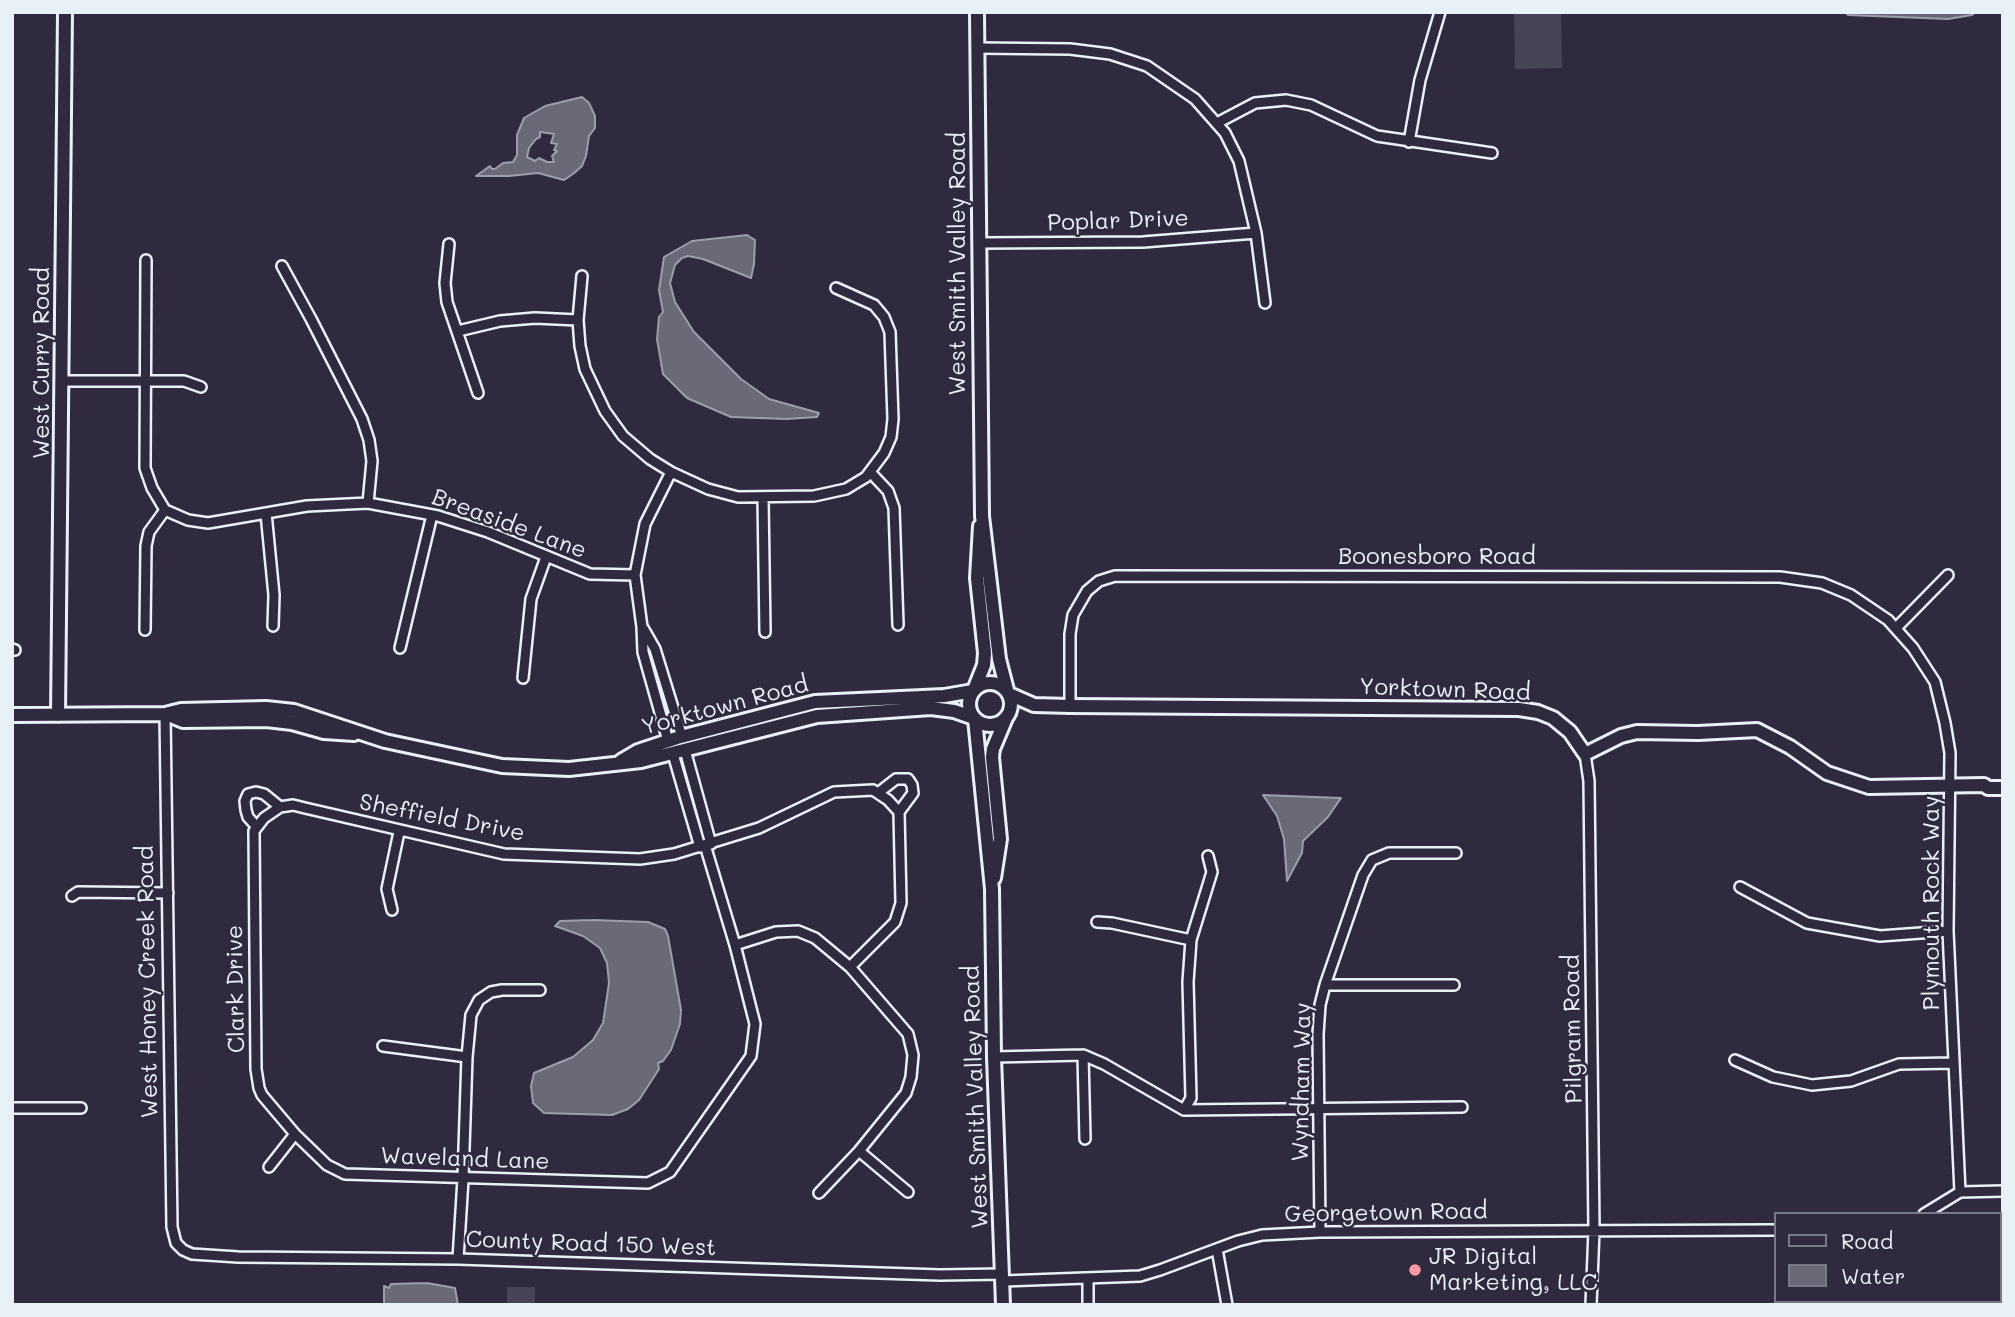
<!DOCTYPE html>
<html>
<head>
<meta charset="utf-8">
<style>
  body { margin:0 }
  #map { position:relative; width:2015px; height:1317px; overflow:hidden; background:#2f2a3d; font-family:Mali,sans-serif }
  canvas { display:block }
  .frame { position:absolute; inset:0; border:14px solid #e8f1f8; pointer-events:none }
  .legend { position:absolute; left:1774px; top:1212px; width:228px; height:91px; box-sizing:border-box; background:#2f2a3d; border:2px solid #797a88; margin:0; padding:9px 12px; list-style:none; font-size:21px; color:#e8f1f8 }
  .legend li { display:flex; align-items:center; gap:14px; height:35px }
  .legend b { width:35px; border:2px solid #797a88 }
</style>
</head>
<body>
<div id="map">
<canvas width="2015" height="1317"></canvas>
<div class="frame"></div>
<ul class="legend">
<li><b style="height:9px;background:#2f2a3d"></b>Road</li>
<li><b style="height:19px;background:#696978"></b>Water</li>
</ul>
</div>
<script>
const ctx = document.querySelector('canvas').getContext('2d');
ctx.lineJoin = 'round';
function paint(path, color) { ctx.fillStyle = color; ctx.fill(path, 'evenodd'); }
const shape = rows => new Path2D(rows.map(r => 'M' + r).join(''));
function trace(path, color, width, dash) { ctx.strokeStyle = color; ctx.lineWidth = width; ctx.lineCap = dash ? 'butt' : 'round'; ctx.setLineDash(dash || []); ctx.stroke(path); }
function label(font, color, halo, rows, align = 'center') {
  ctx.font = font + ' Mali,sans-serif'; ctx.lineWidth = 5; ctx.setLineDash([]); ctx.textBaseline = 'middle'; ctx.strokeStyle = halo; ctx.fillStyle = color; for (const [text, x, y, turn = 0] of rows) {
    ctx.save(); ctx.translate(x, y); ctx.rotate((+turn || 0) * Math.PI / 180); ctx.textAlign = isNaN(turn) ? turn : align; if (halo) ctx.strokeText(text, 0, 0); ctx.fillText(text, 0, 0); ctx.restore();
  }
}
const green = shape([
  [1514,12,1561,12,1562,68,1515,69],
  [507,1287,535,1287,535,1305,507,1305]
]);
const water = shape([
  [1845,12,1975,12,1972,15,1948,19,1848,15,1845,12],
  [582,97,589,103,595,116,595,128,589,136,586,156,582,166,573,174,564,180,538,173,509,176,476,176,490,166,492,169,495,169,503,163,513,162,517,155,517,135,524,118,545,106,582,97],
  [540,132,554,134,551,143,557,144,554,150,557,151,552,156,554,162,547,162,539,158,535,161,527,157,529,148,536,139,540,137,540,132],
  [747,235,755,240,754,264,751,278,703,259,688,256,682,258,675,265,670,283,675,302,694,332,741,379,769,399,819,413,817,417,786,419,731,417,687,398,663,374,657,339,659,317,663,312,659,290,664,257,692,241,747,235],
  [1263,795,1341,798,1328,817,1303,841,1302,853,1287,881,1284,839,1277,816,1263,795],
  [593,920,648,922,665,929,668,936,681,1010,680,1024,671,1050,663,1061,658,1063,659,1069,639,1100,628,1109,612,1115,544,1113,533,1103,531,1086,534,1073,573,1057,593,1040,603,1023,609,983,607,963,600,948,583,936,555,926,560,921,593,920],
  [427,1283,455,1288,458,1305,384,1305,384,1286,389,1288,391,1284,427,1283]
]);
const street = shape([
  [977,48,1070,49,1110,54,1147,66,1195,99,1225,133,1239,161,1256,233,1265,303],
  [1217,123,1255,103,1286,100,1311,105,1377,136,1492,153],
  [1409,142,1420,80,1440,12],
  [980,243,1143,242,1256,233],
  [449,244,445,283,447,302,478,393],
  [146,260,145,468,152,488,165,510],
  [282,266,311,319,362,419,369,440,372,461,368,503],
  [582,276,578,320,580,346,585,369,605,411,623,436,650,459,671,472,708,489,738,497,814,496,846,489,866,477,884,453,891,437,893,419,890,332,884,317,874,305,836,288],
  [458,331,500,321,535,318,578,320],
  [62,381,184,381,201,387],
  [871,473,888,491,894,508,898,625],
  [763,498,765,632],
  [165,510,188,520,208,523,307,506,368,503,438,516,488,532,590,574,635,575],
  [266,513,274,595,273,626],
  [1897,627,1948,575],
  [643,628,655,649,682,737],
  [145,630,146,546,149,532,165,510],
  [400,648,432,515],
  [12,649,15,650],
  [523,678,531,599,546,557],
  [1070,706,1070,634,1073,615,1087,591,1099,581,1115,576,1780,577,1822,583,1851,595,1888,620,1913,648,1935,682,1945,723,1950,753,1948,931,1960,1192],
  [165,714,172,1227,176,1243,183,1250,192,1254,238,1257,458,1259,940,1275,1003,1274],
  [668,741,643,652,642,627,635,575,645,524,671,472],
  [685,750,711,844],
  [673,754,700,847],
  [1585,754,1589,781,1594,1230,1591,1305],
  [878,793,896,779,908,779,912,785,913,793,899,812],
  [257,827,248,817,246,810,245,801,248,794,256,792,264,794,280,807],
  [705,845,735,945,755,1024,751,1056,670,1172,648,1183,345,1174,327,1165,295,1134,262,1095,259,1088,256,1069,254,831,264,818,280,807,293,805,305,808,504,854,640,859,674,854,759,828,834,792,873,790,888,800,899,812,901,903,895,922,850,967],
  [1740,887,1807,923,1880,936,1948,931],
  [72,896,78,892,168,893],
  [392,910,387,889,399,832],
  [1097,922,1112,923,1191,940],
  [735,945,776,932,798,931,815,938,850,967,908,1034,913,1055,911,1077,906,1093,859,1151,819,1193],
  [1325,985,1454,985],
  [383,1046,467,1057],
  [1083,1055,1085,1139],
  [994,1057,1083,1055,1104,1064,1184,1110,1462,1107],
  [1735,1060,1773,1077,1812,1085,1851,1081,1899,1064,1953,1063],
  [12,1108,81,1108],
  [1184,1110,1191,1098,1188,982,1191,940,1212,872,1208,856],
  [859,1151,908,1192],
  [269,1167,295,1134],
  [1924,1214,1960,1192,2003,1191],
  [1320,1232,1318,1034,1320,1005,1325,985,1363,875,1372,860,1389,853,1456,853],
  [1217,1249,1227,1305],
  [458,1259,463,1179,467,1057,471,1015,479,1000,491,992,502,990,540,990],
  [1003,1281,1140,1276,1160,1270,1238,1241,1262,1235,1320,1232,1775,1230],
  [1088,1305,1088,1278]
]);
const secondary = shape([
  [977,12,982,516,999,659,1007,690],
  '969 704a21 21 0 1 1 42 0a21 21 0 1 1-42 0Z',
  [974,690,984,665,985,653,977,578,980,526],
  [1009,694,1034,705,1070,706,1519,709,1538,712,1553,718,1570,732,1585,754,1621,736,1637,732,1698,733,1757,730,1790,747,1827,773,1869,787,1984,785,1988,788,2003,788],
  [166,714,183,721,266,720,292,723,324,732,354,734],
  [12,715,165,714,181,710,266,708,294,711,385,741,502,766,569,769,641,761,817,716,931,708,954,711,974,718],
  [58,715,65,12],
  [975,719,992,889,994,1057,1003,1305],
  [621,761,638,751,677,738,815,702,944,696,973,691],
  [994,878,1000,839,992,757,993,749,1006,718]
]);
const markers = [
  [1415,1270,7,"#ff9aa2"]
];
const streetNames = [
  ["Poplar Drive",1118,221,-2],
  ["West Smith Valley Road",958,264,-90],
  ["West Curry Road",42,363,-90],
  ["Breaside Lane",509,524,20],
  ["Boonesboro Road",1437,557],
  ["Yorktown Road",1445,690,2],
  ["Yorktown Road",725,706,-15],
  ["Sheffield Drive",442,818,11],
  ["Plymouth Rock Way",1932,903,-90],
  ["West Honey Creek Road",148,982,-91],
  ["Clark Drive",236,989,-91],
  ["Pilgram Road",1573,1029,-91],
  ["Wyndham Way",1302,1082,-89],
  ["West Smith Valley Road",976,1097,-92],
  ["Waveland Lane",465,1159,2],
  ["Georgetown Road",1386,1213,-1],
  ["County Road 150 West",591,1244,2]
];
const poiNames = [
  ["JR Digital",1429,1257],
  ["Marketing, LLC",1429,1283]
];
paint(green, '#464455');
paint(water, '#696978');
trace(water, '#9c9fab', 2);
trace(street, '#e8f1f8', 14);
trace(secondary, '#e8f1f8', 18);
trace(street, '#2f2a3d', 9);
trace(secondary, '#2f2a3d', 12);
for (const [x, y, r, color] of markers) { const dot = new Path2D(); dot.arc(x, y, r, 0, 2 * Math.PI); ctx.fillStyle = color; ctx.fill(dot); trace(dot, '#2f2a3d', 2.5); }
label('23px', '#e8f1f8', '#2f2a3d', streetNames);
label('23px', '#e8f1f8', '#2f2a3d', poiNames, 'left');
</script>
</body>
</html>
